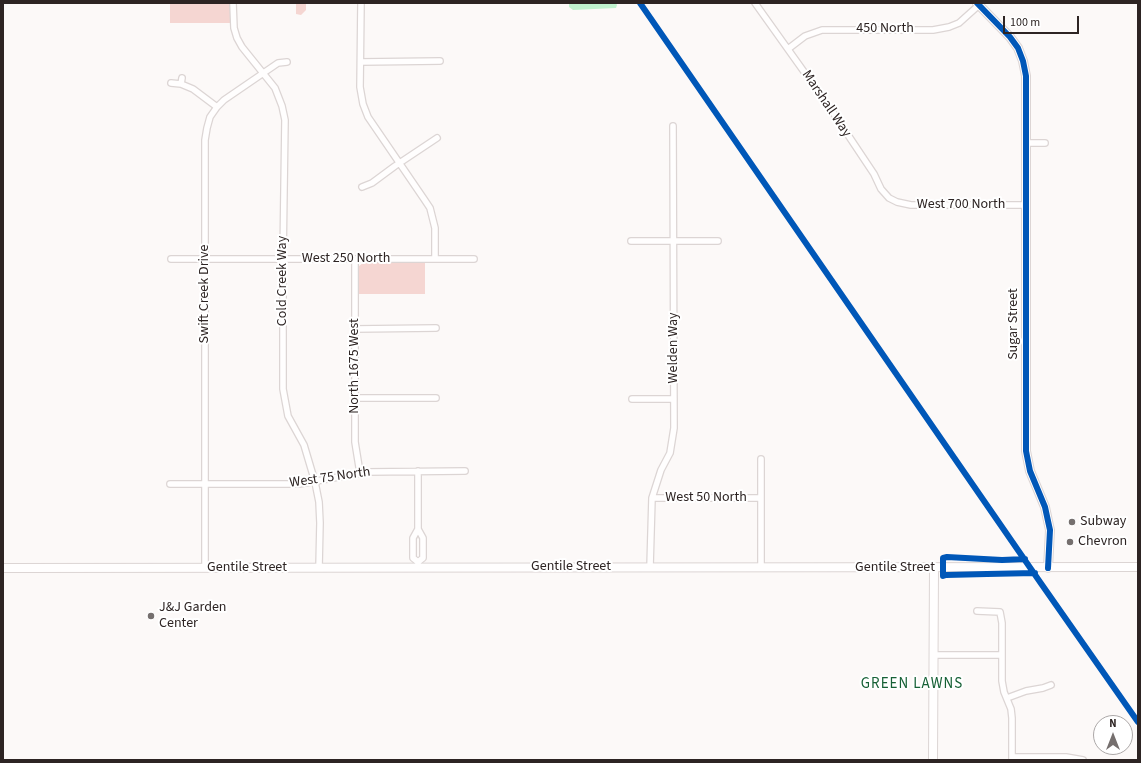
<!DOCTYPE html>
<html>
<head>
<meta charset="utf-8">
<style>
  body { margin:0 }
  #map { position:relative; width:1141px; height:763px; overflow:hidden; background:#fcf9f8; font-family:"Source Sans 3",sans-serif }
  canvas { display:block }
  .frame { position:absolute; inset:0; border:4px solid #2d2423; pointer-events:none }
  .north { position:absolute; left:1093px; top:715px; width:40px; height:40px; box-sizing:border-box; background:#fff; border:1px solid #aba7a7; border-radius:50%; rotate:0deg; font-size:11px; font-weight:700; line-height:16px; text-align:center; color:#2d2423 }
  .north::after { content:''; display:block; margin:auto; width:14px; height:18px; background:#756f6e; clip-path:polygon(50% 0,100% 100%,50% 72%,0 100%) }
  .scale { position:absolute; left:1003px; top:16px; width:76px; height:18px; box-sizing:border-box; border:2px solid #2d2423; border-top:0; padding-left:5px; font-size:12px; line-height:14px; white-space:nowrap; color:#2d2423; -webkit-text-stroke:3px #fff; paint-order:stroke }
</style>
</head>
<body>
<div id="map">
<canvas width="1141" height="763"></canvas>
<div class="frame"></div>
<div class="north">N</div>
<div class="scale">100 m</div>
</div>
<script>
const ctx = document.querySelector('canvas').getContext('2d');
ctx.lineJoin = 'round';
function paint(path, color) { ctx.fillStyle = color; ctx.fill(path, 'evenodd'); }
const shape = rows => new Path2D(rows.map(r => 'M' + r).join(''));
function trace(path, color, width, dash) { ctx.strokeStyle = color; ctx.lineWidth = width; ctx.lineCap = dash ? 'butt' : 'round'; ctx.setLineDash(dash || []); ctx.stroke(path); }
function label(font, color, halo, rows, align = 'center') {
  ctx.font = font + ' "Source Sans 3",sans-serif'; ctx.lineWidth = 4; ctx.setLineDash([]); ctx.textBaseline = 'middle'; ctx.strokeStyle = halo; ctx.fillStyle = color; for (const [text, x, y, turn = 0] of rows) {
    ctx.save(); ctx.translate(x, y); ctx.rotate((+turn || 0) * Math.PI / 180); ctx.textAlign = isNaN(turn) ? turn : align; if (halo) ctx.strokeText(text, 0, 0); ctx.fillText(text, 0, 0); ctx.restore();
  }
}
const green = shape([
  [170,3,233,3,233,23,170,23],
  [296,3,306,3,306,10,301,15,296,14],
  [363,263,425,263,425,294,358,294,359,266]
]);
const water = shape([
  [569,3,616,3,617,5,616,8,573,10,569,7]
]);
const street = shape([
  [233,3,234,28,237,38,242,47,275,88,282,106,285,120,283,259,283,389,288,416,304,445,315,482,319,502,320,523,319,567],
  [361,3,360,87,363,104,368,117,424,199,430,208,435,228,435,259],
  [755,3,832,111,874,174,881,189,889,198,897,202,911,205,1026,205],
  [788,49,805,36,822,30,933,30,949,27,959,23,979,5],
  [361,62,440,61],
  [171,83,181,84,193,89,217,107],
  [181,84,182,78],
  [1026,143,1045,143],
  [362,187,372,183,395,166,437,138],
  [631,241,718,241],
  [171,259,474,259],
  [355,259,355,442,360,473],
  [355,329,436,328],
  [355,398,436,398],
  [632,399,674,399],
  [761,459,761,567],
  [170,484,299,484,367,472,465,471],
  [652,498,761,498],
  [418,529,423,538,423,558,418,562],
  [418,567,418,562,413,558,413,538,418,529,418,471],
  [650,567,652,498,661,470,670,453,674,428,673,126],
  [205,568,205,140,207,128,210,117,217,107,224,100,278,63,287,62],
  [977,611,1000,612,1002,623,1002,681,1004,692,1011,709,1012,718,1012,760],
  [933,655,1002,655],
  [1007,698,1026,691,1043,688,1051,685],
  [1012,757,1066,757,1083,760]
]);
const secondary = shape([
  [977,3,1010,37,1018,48,1023,61,1026,76,1026,451,1030,471,1045,507,1048,521,1050,530,1048,568],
  [3,568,1138,567],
  [933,760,934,568]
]);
const cycleway = shape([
  [640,3,1040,582,1138,722],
  [977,3,1010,37,1018,48,1023,61,1026,76,1026,451,1030,471,1045,507,1048,521,1050,530,1048,568],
  [1025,559,1002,560,947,557,943,558,943,576,946,575,987,574,1035,573]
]);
const markers = [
  [1072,522,4,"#756f6e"],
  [1070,542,4,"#756f6e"],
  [151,616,4,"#756f6e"]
];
const streetNames = [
  ["450 North",885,29],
  ["Marshall Way",826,104,56],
  ["West 700 North",961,205],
  ["West 250 North",346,259],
  ["Cold Creek Way",283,281,-90],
  ["Swift Creek Drive",205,294,-90],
  ["Sugar Street",1014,324,-90],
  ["Welden Way",674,348,-90],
  ["North 1675 West",355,366,-90],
  ["West 75 North",330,478,-8],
  ["West 50 North",706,498],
  ["Gentile Street",571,567],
  ["Gentile Street",247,568],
  ["Gentile Street",895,568]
];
const poiNames = [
  ["Subway",1080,522],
  ["Chevron",1078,542],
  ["J&J Garden",159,608],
  ["Center",159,624]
];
const neighbourhoodNames = [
  ["GREEN LAWNS",912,685]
];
paint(green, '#f5d6d2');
paint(water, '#c0f2ce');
trace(street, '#dcd5d4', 8);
trace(secondary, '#dcd5d4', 10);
trace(street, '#fffefe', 5.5);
trace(secondary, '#fffefe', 8);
trace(cycleway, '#0057b8', 6);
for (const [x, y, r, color] of markers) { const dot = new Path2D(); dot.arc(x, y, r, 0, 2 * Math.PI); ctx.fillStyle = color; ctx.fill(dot); trace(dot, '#fff', 1.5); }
label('14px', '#2d2423', '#fff', streetNames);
label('14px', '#2d2423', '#fff', poiNames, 'left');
ctx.letterSpacing = '1px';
label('15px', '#166136', '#fff', neighbourhoodNames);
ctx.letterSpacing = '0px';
</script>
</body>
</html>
